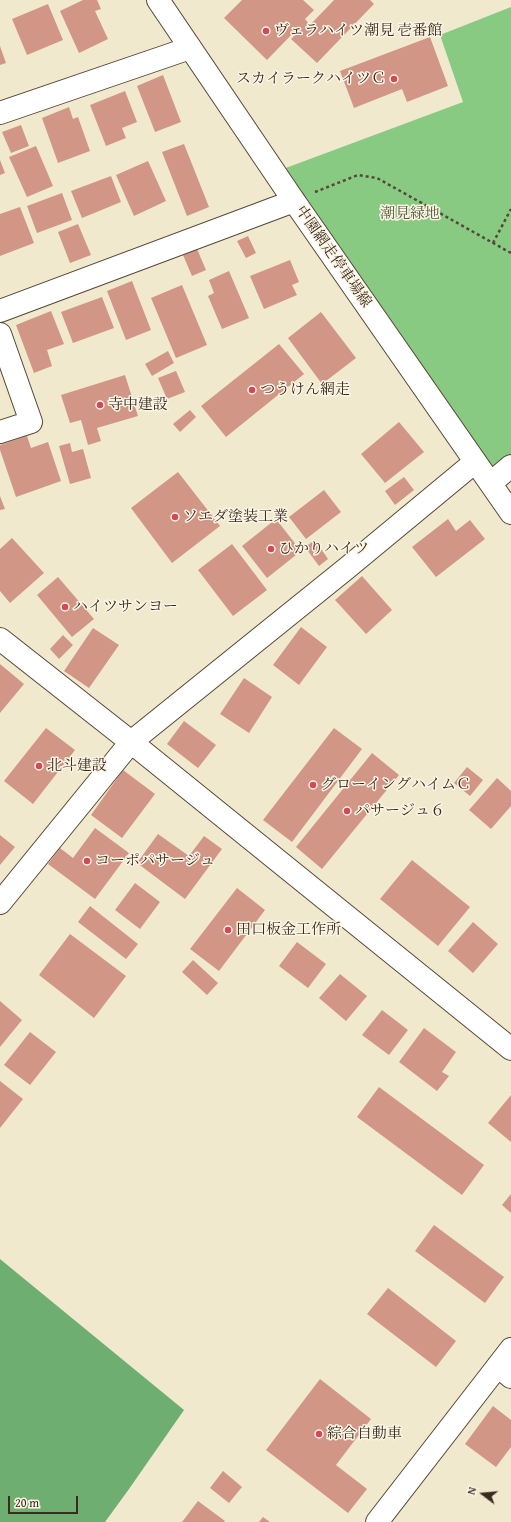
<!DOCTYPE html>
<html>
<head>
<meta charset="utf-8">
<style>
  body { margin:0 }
  #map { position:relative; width:511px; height:1522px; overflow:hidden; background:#f0e9cd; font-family:"Gentium Book Plus",serif }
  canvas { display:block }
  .north { position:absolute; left:463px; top:1474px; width:40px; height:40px; -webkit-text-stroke:3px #fcf5e5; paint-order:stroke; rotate:286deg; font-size:11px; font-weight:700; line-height:16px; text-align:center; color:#3b2a1e }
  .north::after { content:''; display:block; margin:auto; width:14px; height:18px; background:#3b2a1e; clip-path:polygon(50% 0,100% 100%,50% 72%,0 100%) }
  .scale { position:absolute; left:8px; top:1496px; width:70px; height:18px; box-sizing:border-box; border:2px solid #3b2a1e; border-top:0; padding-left:5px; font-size:12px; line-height:14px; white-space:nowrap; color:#3b2a1e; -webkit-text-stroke:3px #fcf5e5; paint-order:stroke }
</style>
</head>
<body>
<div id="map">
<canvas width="511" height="1522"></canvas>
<div class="north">N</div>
<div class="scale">20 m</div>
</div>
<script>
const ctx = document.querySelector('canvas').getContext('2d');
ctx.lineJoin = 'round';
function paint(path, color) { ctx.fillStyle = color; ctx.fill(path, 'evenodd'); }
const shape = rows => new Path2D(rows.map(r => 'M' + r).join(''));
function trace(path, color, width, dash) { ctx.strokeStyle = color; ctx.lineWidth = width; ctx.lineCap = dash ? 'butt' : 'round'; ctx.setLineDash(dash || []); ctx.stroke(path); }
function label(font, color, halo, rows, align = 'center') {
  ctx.font = font + ' "Gentium Book Plus","Noto Serif JP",serif'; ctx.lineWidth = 3; ctx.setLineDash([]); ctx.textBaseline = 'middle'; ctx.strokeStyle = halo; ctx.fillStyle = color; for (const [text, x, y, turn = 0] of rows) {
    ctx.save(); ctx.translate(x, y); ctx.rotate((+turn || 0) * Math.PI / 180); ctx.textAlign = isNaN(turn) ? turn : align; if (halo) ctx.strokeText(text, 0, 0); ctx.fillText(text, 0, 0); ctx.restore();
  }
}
const green = shape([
  [511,7,511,466,491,483,275,172,463,102,440,35]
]);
const forest = shape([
  [0,1259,184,1410,129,1489,105,1522,0,1522]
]);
const building = shape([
  [83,0,97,0,101,9,95,11,108,39,79,53,60,11],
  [242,0,303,0,314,10,305,19,310,25,334,0,370,0,374,4,317,63,291,39,298,32,296,30,267,60,224,18],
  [48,4,63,40,27,55,12,19],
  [430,37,448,86,407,102,402,89,354,108,340,71],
  [0,46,6,63,0,65],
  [163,75,181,122,155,132,137,86],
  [125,91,137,122,122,128,126,138,106,146,90,105],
  [69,107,73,119,78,117,90,151,58,163,42,118],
  [21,125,29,146,11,153,2,132],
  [184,144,209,207,187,216,162,152],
  [36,146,53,186,27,197,9,157],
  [0,160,5,173,0,175],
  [148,161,166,201,134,216,116,175],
  [111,176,121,202,82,218,71,191],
  [62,193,72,220,37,233,27,206],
  [20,207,34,243,0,256,0,214],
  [78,224,91,255,70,263,58,232],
  [248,236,256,253,246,258,237,241],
  [197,249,206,270,192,276,183,255],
  [290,260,299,282,292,285,297,295,264,309,250,276],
  [229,271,249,318,222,329,208,296,214,293,209,280],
  [132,281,151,330,126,340,107,291],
  [182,285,207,345,176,358,151,298],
  [102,297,114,328,73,343,61,312],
  [51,311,64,344,47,350,52,366,34,373,16,325],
  [321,312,356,358,322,384,288,338],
  [279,344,304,374,226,437,201,406],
  [168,351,174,363,152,376,145,364],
  [176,371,185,392,167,399,158,378],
  [125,375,138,416,97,428,101,441,88,445,81,420,70,423,61,395],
  [190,410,196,417,180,432,173,424],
  [399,422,424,452,385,483,361,454],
  [27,436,31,448,48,442,61,481,16,497,0,450,0,445],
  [70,443,72,452,83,449,91,478,70,484,59,446],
  [178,472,220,526,172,563,131,508],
  [404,477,414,490,395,505,385,491],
  [324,490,341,512,306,539,289,517],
  [0,496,5,509,0,510],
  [276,519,301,551,267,578,242,546],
  [448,519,456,531,470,520,485,539,436,577,412,547],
  [12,538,44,573,10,603,0,591,0,549],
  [315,540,328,559,319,566,305,547],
  [232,544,267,590,233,616,198,570],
  [362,576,392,610,366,634,335,600],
  [58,577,94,619,72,637,37,595],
  [301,627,327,647,299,685,273,665],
  [93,628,119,645,89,688,64,671],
  [63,635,73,645,59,659,50,649],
  [0,664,24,684,0,713],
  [244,678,272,697,249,733,220,714],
  [184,721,216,745,198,768,167,744],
  [46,728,75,750,33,804,4,781],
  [334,728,362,749,292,842,263,820],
  [372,753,399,775,322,869,296,847],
  [467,767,483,780,470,796,454,783],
  [123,770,155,794,122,838,91,815],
  [497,778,511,791,511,806,491,829,469,810],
  [95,828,129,853,95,899,48,864,60,848,73,858],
  [158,834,189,856,204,836,222,849,185,899,137,863],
  [0,835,15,847,0,865],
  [412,860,470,907,438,946,380,899],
  [135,883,160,902,140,929,115,910],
  [237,888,265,910,219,971,190,949],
  [90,906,138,944,126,959,78,922],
  [473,922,498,944,473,973,448,951],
  [70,934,126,976,94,1018,39,975],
  [297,942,326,964,308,988,279,966],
  [193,960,218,983,207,995,182,972],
  [340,974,367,996,346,1021,319,998],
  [0,1001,22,1020,0,1047],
  [382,1010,408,1030,389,1055,362,1035],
  [424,1028,456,1052,442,1072,449,1076,437,1091,399,1062],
  [30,1032,56,1052,30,1085,4,1065],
  [0,1081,23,1099,0,1128],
  [379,1087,484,1165,462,1195,357,1117],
  [511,1095,511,1142,488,1123],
  [511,1194,511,1213,502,1205],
  [434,1225,504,1277,485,1303,415,1251],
  [388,1288,456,1341,436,1367,367,1314],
  [320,1379,371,1419,336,1465,367,1489,348,1513,266,1450],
  [493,1406,511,1420,511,1447,496,1467,465,1444],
  [223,1471,242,1487,229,1503,210,1488],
  [198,1501,225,1521,224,1522,182,1522],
  [263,1517,270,1522,259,1522]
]);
const path = shape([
  [315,192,358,175,377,178,511,253],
  [493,243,511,209]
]);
const minor = shape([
  [0,113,190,48],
  [0,311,294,201],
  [0,334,31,422,0,432],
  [0,639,131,742,511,1049],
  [0,903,131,742,347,568,475,462],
  [498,1366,511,1377]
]);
const tertiary = shape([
  [491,483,511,466],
  [377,1522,511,1349]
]);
const secondary = shape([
  [158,0,294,201,511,513]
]);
const markers = [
  [266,31,4,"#d1495b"],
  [394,79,4,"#d1495b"],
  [252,390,4,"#d1495b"],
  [100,405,4,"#d1495b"],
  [175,517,4,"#d1495b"],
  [271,549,4,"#d1495b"],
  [65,607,4,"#d1495b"],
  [39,766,4,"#d1495b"],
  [313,785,4,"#d1495b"],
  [347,811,4,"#d1495b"],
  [87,861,4,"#d1495b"],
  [228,930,4,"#d1495b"],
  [319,1434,4,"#d1495b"]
];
const poiNames = [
  ["ヴェラハイツ潮見 壱番館",274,31],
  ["スカイラークハイツＣ",386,79,"right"],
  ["つうけん網走",260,390],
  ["寺中建設",108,405],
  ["ソエダ塗装工業",183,517],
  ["ひかりハイツ",279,549],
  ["ハイツサンヨー",73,607],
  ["北斗建設",47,766],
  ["グローイングハイムＣ",321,785],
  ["パサージュ６",355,811],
  ["コーポパサージュ",95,861],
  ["田口板金工作所",236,930],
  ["綜合自動車",327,1434]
];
const parkNames = [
  ["潮見緑地",410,214]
];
const streetNames = [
  ["中園網走停車場線",333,257,55]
];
paint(green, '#88ca82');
paint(forest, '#6eae70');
paint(building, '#d29687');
trace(minor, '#564738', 24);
trace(tertiary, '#564738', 24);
trace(secondary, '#564738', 24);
trace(path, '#564738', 2.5, [3, 3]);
trace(minor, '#fff', 22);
trace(tertiary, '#fff', 22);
trace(secondary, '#fff', 22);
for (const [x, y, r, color] of markers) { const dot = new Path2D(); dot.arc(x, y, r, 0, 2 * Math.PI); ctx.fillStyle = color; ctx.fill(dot); trace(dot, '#fcf5e5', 1.5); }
label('15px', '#3b2a1e', '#fcf5e5', poiNames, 'left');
label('15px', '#525a3c', '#fcf5e5', parkNames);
label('15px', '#3b2a1e', '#fcf5e5', streetNames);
</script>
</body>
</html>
